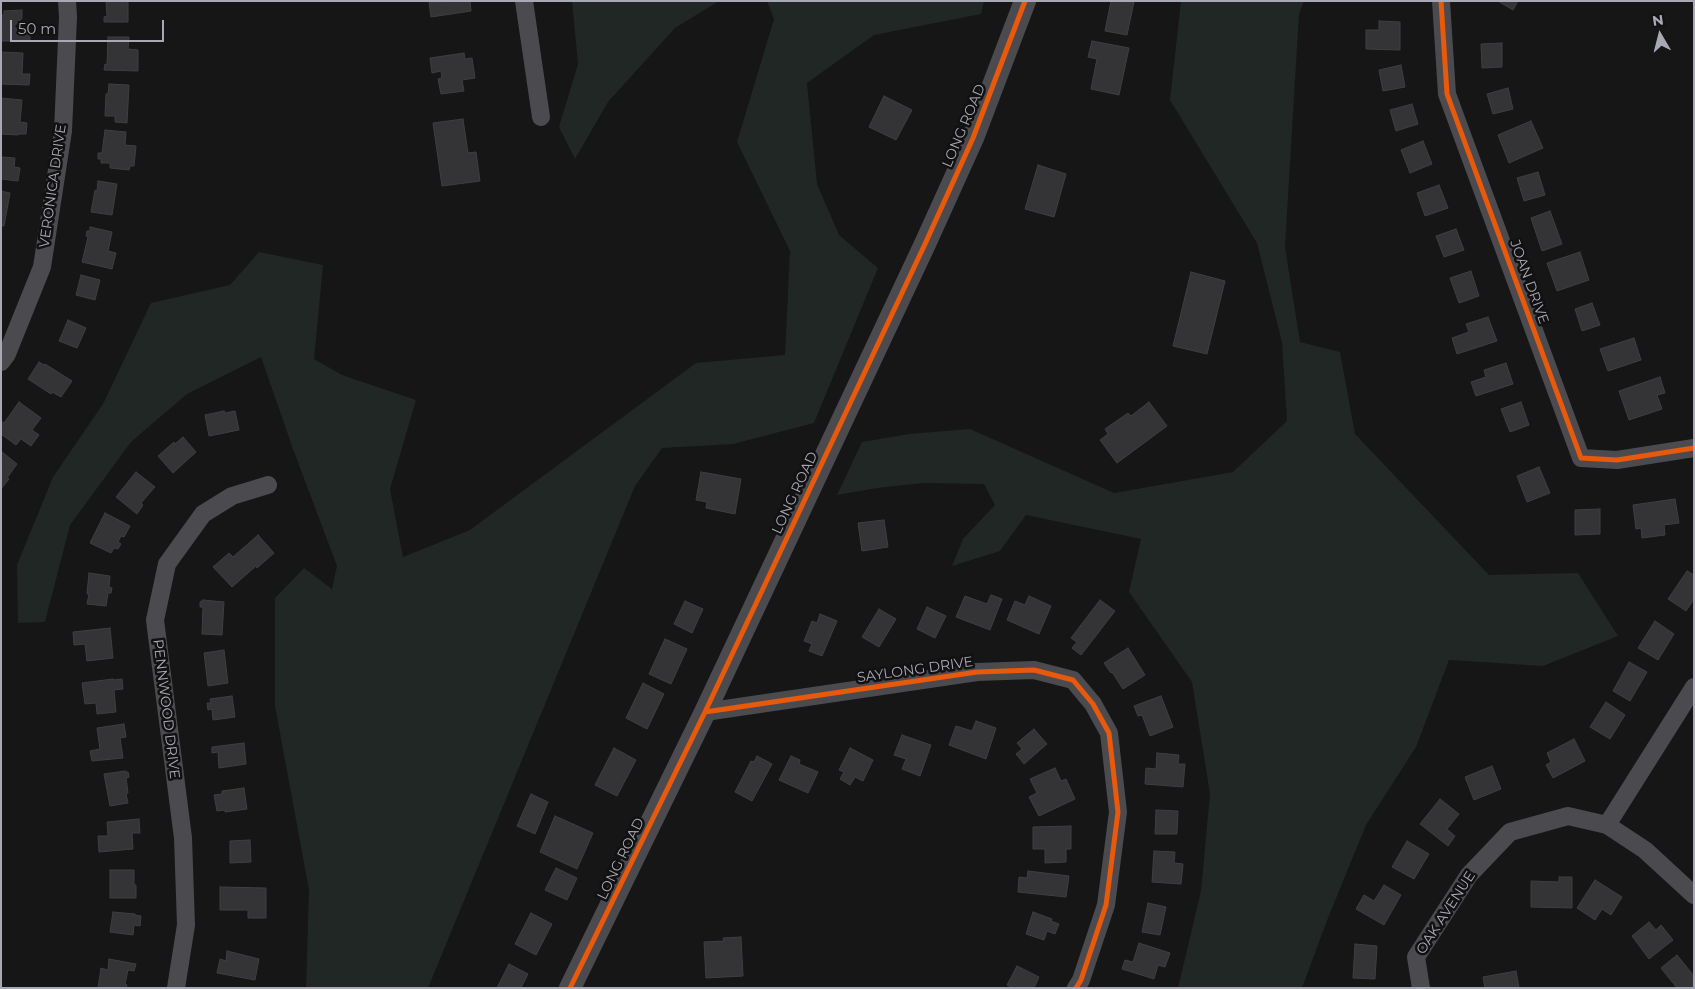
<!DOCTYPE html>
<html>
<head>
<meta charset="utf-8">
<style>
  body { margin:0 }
  #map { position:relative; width:1695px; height:989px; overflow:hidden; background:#161617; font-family:Montserrat,sans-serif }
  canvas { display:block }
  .frame { position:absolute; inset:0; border:2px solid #a9a9b6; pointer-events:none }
  .north { position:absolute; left:1635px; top:10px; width:50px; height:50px; -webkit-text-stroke:4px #111112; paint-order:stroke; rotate:352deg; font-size:14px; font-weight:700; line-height:20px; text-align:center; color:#a9a9b6 }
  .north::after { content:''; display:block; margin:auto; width:18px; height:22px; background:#a9a9b6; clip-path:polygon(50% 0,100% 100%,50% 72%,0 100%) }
  .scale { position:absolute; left:10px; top:20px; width:154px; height:22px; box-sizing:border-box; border:2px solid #a9a9b6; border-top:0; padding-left:6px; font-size:15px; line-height:18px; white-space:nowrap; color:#a9a9b6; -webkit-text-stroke:4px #111112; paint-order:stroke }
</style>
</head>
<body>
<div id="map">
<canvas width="1695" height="989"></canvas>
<div class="frame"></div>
<div class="north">N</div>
<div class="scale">50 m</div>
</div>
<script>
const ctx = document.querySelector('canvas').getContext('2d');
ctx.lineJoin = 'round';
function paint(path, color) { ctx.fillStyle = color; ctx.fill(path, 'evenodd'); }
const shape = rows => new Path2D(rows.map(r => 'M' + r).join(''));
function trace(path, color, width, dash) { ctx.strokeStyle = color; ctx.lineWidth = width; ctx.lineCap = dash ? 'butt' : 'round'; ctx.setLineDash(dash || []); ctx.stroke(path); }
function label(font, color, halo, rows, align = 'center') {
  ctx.font = font + ' Montserrat,sans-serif'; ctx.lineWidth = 5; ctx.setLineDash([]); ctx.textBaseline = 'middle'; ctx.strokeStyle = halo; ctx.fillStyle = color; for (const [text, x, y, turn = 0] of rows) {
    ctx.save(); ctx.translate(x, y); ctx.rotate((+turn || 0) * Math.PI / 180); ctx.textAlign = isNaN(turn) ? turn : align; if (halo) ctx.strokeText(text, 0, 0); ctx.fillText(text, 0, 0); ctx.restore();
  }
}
const green = shape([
  [572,1,719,1,675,28,608,102,575,159,559,127,578,64],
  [767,1,984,1,981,14,874,35,807,83,817,184,839,235,878,268,814,423,733,444,662,448,635,486,428,988,306,988,309,890,275,706,275,598,304,568,332,589,337,566,293,449,261,357,187,394,131,442,70,525,45,622,18,623,17,565,53,477,103,404,151,303,230,285,259,252,323,265,314,359,342,375,416,400,390,489,403,557,470,530,696,363,785,355,790,251,737,142,774,19],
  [1181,1,1304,1,1299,14,1285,247,1300,342,1340,352,1355,434,1489,575,1578,573,1618,636,1543,666,1449,660,1416,747,1366,825,1328,918,1302,988,1178,988,1201,891,1210,794,1192,682,1129,592,1141,539,1026,515,1000,551,952,566,963,539,995,505,984,484,923,483,877,488,837,495,862,442,909,434,970,429,1114,493,1233,472,1287,421,1282,342,1257,243,1170,100]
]);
const building = shape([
  [106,1,128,1,128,22,104,22,104,17,107,16,106,1],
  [470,1,471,11,431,17,429,2,470,1],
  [1111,1,1134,2,1127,35,1105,31,1111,1],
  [1498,1,1518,1,1513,10,1498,1],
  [22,10,22,31,30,31,30,41,2,41,1,15,4,15,4,11,22,10],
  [1379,21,1400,22,1400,50,1366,49,1366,30,1379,30,1379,21],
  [108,37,129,37,128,49,138,50,138,71,104,70,105,64,107,65,108,37],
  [1092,41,1129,48,1119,95,1091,89,1097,59,1088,57,1092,41],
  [1502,43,1502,67,1482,68,1481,44,1502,43],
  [1,52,23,53,22,74,30,74,29,85,1,84,1,52],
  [464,53,465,59,472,58,475,78,462,80,464,91,441,94,438,79,442,78,441,71,432,73,430,58,464,53],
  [1401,65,1405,87,1383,91,1379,70,1401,65],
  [109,84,129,85,127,123,115,122,115,116,105,116,106,94,108,94,109,84],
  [1508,88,1513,109,1493,114,1487,94,1508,88],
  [884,96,912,110,896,140,869,127,884,96],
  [1,98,22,100,20,122,27,123,26,134,18,134,18,135,1,134,1,98],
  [1412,104,1418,124,1396,131,1390,110,1412,104],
  [463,119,468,153,476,152,480,181,442,186,433,123,463,119],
  [1531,121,1543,148,1509,163,1498,135,1531,121],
  [105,130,126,132,125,145,136,146,134,166,130,166,129,170,110,168,110,163,101,163,101,159,98,159,98,153,102,153,105,130],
  [1423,141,1432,164,1410,173,1401,150,1423,141],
  [1,157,15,158,14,167,20,168,18,181,1,179,1,157],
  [1038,165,1066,174,1054,217,1025,209,1038,165],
  [1538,172,1545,195,1524,201,1517,178,1538,172],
  [98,181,117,184,112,215,91,212,95,190,97,191,98,181],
  [1439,185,1448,208,1425,216,1417,193,1439,185],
  [1,191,10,193,4,226,1,226,1,191],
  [1550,211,1562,244,1542,251,1531,218,1550,211],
  [90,227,112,232,108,251,116,253,112,269,82,262,88,237,86,236,87,231,90,231,90,227],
  [1456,229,1464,250,1444,257,1436,236,1456,229],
  [1580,252,1589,280,1557,291,1547,263,1580,252],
  [1471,271,1479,296,1459,303,1450,278,1471,271],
  [1191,272,1225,281,1207,354,1173,346,1191,272],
  [81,275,100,280,95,300,76,295,81,275],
  [1592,303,1600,325,1582,331,1575,309,1592,303],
  [1488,317,1497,341,1457,354,1452,338,1469,332,1466,324,1488,317],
  [68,320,86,328,77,348,59,341,68,320],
  [1634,338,1641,360,1608,371,1600,349,1634,338],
  [39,362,44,365,45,364,72,381,61,397,52,392,51,394,28,379,39,362],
  [1506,363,1513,384,1476,396,1471,382,1486,377,1484,370,1506,363],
  [1660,377,1665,393,1657,395,1662,409,1629,420,1619,391,1660,377],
  [19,402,41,418,32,430,39,435,31,446,21,439,16,445,1,434,1,421,4,423,19,402],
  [1149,402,1167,426,1117,463,1100,440,1108,434,1105,429,1128,413,1131,416,1149,402],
  [1521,402,1529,425,1510,432,1501,409,1521,402],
  [224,411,225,413,235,411,239,430,209,436,205,415,224,411],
  [183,437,196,452,173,473,158,456,174,442,175,444,183,437],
  [1,451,17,464,7,478,9,479,1,489,1,451],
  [1539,467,1550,493,1527,502,1517,476,1539,467],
  [136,472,155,487,141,503,143,505,137,514,116,497,136,472],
  [701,472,741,479,735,514,706,508,707,502,696,500,701,472],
  [1675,499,1679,523,1664,525,1665,535,1642,538,1641,528,1636,529,1633,505,1675,499],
  [1600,509,1600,534,1575,535,1575,510,1600,509],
  [105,513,130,526,124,537,121,536,118,542,121,544,118,549,114,548,111,553,90,543,105,513],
  [884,520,888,547,862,551,858,523,884,520],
  [258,535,274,553,257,568,256,566,232,587,213,567,229,553,233,557,258,535],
  [1687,571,1694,575,1694,599,1686,611,1668,599,1687,571],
  [89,573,110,576,109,587,112,588,111,593,108,593,106,606,87,604,89,594,87,594,89,573],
  [991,595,1002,599,990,630,956,617,965,596,987,604,991,595],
  [1029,596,1051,606,1039,634,1007,620,1015,601,1025,605,1029,596],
  [203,600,224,602,222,635,202,634,203,607,200,607,200,602,203,600],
  [1100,600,1115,611,1081,655,1072,648,1077,642,1071,638,1100,600],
  [685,601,703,609,692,633,674,624,685,601],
  [927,607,946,616,935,638,917,629,927,607],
  [879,609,896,619,879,647,862,637,879,609],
  [820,614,837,621,822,656,809,651,812,644,804,641,812,621,817,623,820,614],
  [1655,621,1674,634,1658,660,1638,648,1655,621],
  [110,628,113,658,87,661,85,644,74,645,73,632,110,628],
  [665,639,687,649,671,684,649,674,665,639],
  [1128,648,1145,675,1123,689,1112,672,1111,673,1104,663,1128,648],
  [224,650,228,683,208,686,204,653,224,650],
  [1629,662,1647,672,1630,701,1613,691,1629,662],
  [113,679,113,680,122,679,123,689,114,690,116,712,97,714,96,703,85,704,82,683,113,679],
  [643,683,664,694,647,729,626,718,643,683],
  [232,696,235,717,213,720,212,709,208,710,207,703,211,703,210,699,232,696],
  [1161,696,1173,727,1150,736,1142,715,1138,716,1134,706,1161,696],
  [1606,702,1625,715,1610,739,1590,727,1606,702],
  [976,721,996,728,986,759,949,745,956,726,972,731,976,721],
  [124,724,126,737,120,738,123,758,92,761,90,751,100,749,97,728,124,724],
  [1034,729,1047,744,1024,764,1016,754,1022,749,1017,743,1034,729],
  [902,735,931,745,920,776,902,769,906,759,894,755,902,735],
  [1574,739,1585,761,1553,778,1546,765,1551,762,1547,753,1574,739],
  [244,743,246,764,219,768,218,752,212,753,212,747,244,743],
  [614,748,636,760,617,796,595,785,614,748],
  [850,748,873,760,863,781,855,777,850,785,840,779,844,772,839,770,850,748],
  [1157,753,1179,755,1178,764,1185,764,1183,787,1145,784,1146,768,1156,769,1157,753],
  [757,756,772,764,752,801,735,792,751,761,754,762,757,756],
  [791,756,800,760,799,764,818,772,808,793,779,780,791,756],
  [1492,766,1501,789,1474,800,1465,777,1492,766],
  [1055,768,1061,781,1066,779,1075,799,1039,816,1029,797,1037,793,1030,779,1055,768],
  [125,771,125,772,128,772,129,777,126,778,128,793,126,794,128,803,110,806,104,774,125,771],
  [244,788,247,809,225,812,225,810,217,811,214,795,222,794,222,791,244,788],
  [531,794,548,802,535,834,517,826,531,794],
  [1440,799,1459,814,1447,829,1455,836,1448,846,1420,824,1440,799],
  [1156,810,1178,811,1177,834,1155,834,1156,810],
  [555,816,593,833,577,869,540,852,555,816],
  [139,819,140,833,132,833,133,849,99,852,98,836,108,836,107,822,139,819],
  [1071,826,1071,849,1066,849,1066,862,1045,863,1045,849,1033,849,1033,827,1071,826],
  [250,840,251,862,230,863,230,841,250,840],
  [1407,841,1429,854,1414,879,1392,867,1407,841],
  [1154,851,1175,852,1174,863,1183,864,1181,884,1152,882,1154,851],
  [556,868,577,878,567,900,545,890,556,868],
  [110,870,134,870,134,885,136,885,136,898,110,898,110,870],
  [1028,871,1069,876,1066,897,1018,892,1019,877,1027,878,1028,871],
  [1559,877,1572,877,1572,908,1531,907,1531,881,1559,882,1559,877],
  [1595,880,1622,897,1611,915,1602,909,1595,920,1577,908,1595,880],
  [1384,885,1401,895,1384,925,1356,909,1364,895,1374,901,1384,885],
  [220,887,266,888,266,918,248,918,248,910,220,910,220,887],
  [1148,903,1166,907,1160,935,1142,932,1148,903],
  [113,912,135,914,135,915,141,916,140,926,134,925,133,935,110,932,113,912],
  [1033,912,1052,919,1051,921,1059,924,1055,934,1047,931,1044,940,1026,934,1033,912],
  [531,913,552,924,536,955,515,944,531,913],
  [1649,922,1656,930,1661,925,1673,940,1649,959,1632,936,1649,922],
  [741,937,743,976,706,978,704,942,724,941,723,938,741,937],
  [1139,943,1170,953,1165,967,1158,965,1154,979,1122,969,1125,960,1133,962,1139,943],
  [1355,944,1377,946,1375,979,1353,978,1355,944],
  [227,951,259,959,255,980,217,973,220,959,226,961,227,951],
  [1677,955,1694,976,1694,988,1677,988,1661,968,1677,955],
  [109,959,136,964,134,971,128,970,125,984,127,985,126,988,98,988,101,968,108,970,109,959],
  [509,964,528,974,521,988,497,988,509,964],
  [1017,966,1039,977,1034,988,1013,988,1007,985,1017,966],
  [1516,971,1519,988,1485,988,1483,977,1516,971]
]);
const minor = shape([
  [524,1,541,117],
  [1441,1,1447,94,1581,458,1617,460,1694,448],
  [1,362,7,354,42,267,63,131,68,17,67,1],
  [705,712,977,672,1034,670,1073,680,1093,704,1109,733,1118,812,1106,905,1081,980,1076,988],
  [1607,825,1694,687],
  [176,988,186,925,183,838,155,620,167,564,203,514,232,496,268,485],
  [1421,988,1416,957,1469,875,1510,832,1568,816,1607,825,1645,850,1694,895]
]);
const tertiary = shape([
  [570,988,705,712,925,244,973,138,1025,1]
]);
const cycleway = shape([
  [1441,1,1447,94,1581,458,1617,460,1694,448],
  [705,712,977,672,1034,670,1073,680,1093,704,1109,733,1118,812,1106,905,1081,980,1076,988],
  [570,988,705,712,925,244,973,138,1025,1]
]);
const streetNames = [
  ["LONG ROAD",964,126,-67],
  ["VERONICA DRIVE",53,186,-82],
  ["JOAN DRIVE",1529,282,70],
  ["LONG ROAD",795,493,-65],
  ["SAYLONG DRIVE",915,670,-8],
  ["PENNWOOD DRIVE",166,709,83],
  ["LONG ROAD",621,859,-64],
  ["OAK AVENUE",1446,913,-57]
];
paint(green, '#202724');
paint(building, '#343436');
trace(building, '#3f3f43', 1);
trace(minor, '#4b4b4f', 18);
trace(tertiary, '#4b4b4f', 22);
trace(cycleway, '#e8590c', 5);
label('14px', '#a9a9b6', '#111112', streetNames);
</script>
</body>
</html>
